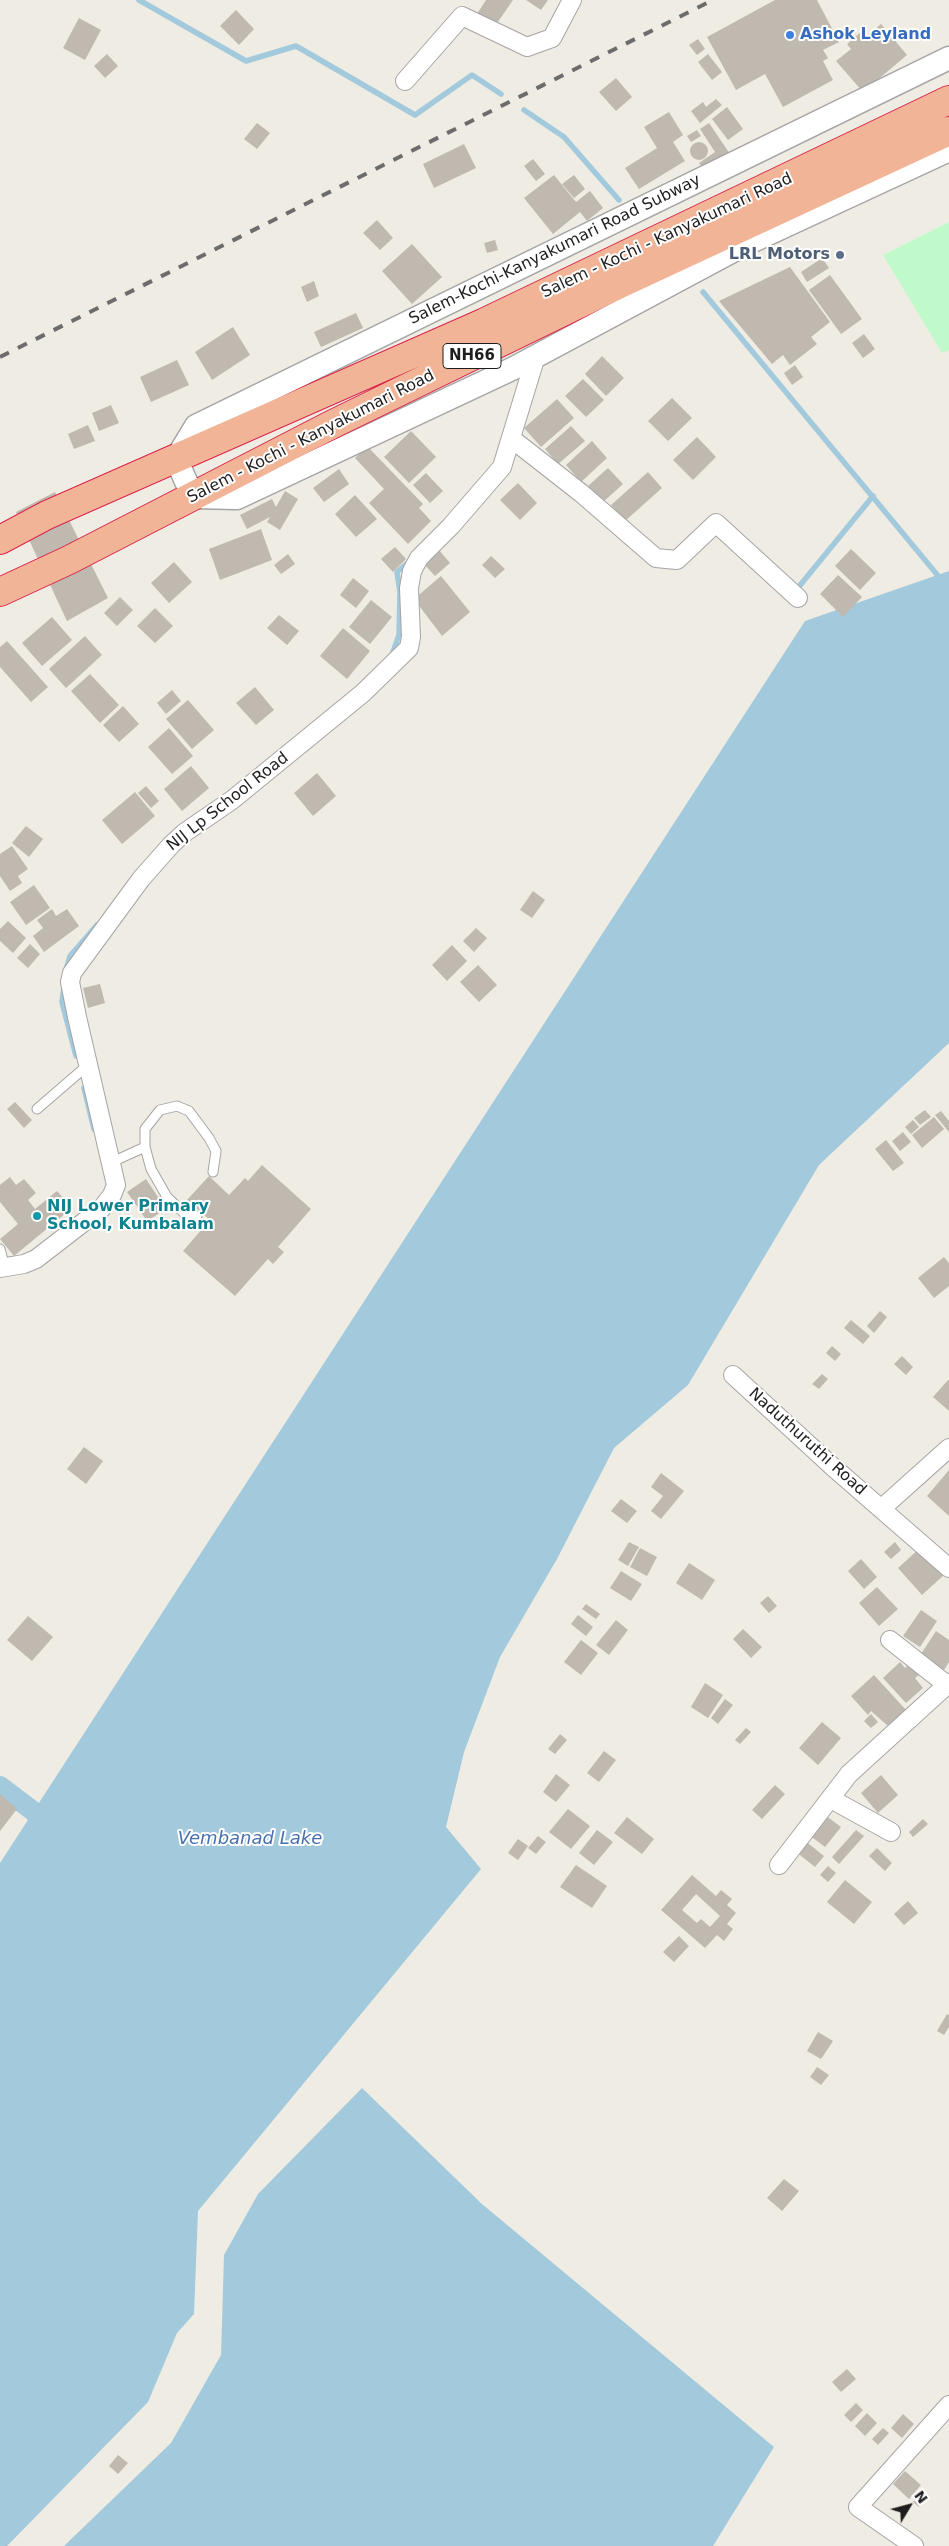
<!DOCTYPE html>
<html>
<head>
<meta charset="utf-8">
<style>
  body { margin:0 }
  #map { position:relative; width:949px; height:2546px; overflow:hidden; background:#efece3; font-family:"DejaVu Sans",sans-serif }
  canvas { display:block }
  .north { position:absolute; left:884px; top:2481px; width:50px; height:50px; -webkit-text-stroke:4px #fff; paint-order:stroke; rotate:53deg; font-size:14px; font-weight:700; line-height:20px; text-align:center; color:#1e1e1e }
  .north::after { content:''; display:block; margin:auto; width:18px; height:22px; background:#1e1e1e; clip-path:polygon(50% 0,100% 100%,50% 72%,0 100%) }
</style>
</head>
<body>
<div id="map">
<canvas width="949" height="2546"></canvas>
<div class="north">N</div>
</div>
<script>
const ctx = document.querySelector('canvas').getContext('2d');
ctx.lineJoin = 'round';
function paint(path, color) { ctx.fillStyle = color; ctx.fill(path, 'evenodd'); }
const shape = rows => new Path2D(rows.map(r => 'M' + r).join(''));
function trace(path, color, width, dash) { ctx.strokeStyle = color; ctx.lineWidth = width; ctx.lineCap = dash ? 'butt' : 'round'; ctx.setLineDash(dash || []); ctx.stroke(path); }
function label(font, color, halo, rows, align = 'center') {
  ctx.font = font + ' "DejaVu Sans",sans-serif'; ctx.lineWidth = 4; ctx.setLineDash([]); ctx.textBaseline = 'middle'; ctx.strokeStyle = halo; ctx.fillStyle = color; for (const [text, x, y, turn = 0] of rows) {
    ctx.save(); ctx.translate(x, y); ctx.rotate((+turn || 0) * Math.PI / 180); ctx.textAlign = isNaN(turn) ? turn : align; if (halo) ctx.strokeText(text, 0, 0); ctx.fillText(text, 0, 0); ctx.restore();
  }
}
const park = shape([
  [949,222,949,350,942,353,883,255]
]);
const water = shape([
  [949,571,949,1043,819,1165,688,1385,614,1448,557,1559,500,1657,464,1752,446,1827,481,1869,198,2211,194,2314,177,2333,148,2402,7,2546,0,2546,0,1863,805,621],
  [362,2088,482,2204,774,2447,713,2546,64,2546,171,2443,221,2355,224,2255,258,2194]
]);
const stream = shape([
  [139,0,246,61,296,46,415,115,472,75,501,94],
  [524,110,564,137,619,200],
  [703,292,949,589],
  [793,586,797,589,873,496],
  [391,658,399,635,400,592,397,572,410,561],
  [66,970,70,956,97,925],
  [64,987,62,1002,76,1056],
  [84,1088,94,1129]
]);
const canal = shape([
  [0,1786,54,1827]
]);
const building = shape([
  [486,0,513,0,495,26,477,14],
  [526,0,548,0,541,10],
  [775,0,817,0,839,42,823,50,828,58,823,61,833,80,783,107,765,74,736,90,707,37],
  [236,10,254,29,239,45,220,26],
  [79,18,101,30,85,60,63,48],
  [881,24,907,55,863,92,836,61,851,49,847,44,861,32,865,38],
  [698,39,705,49,697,55,689,45],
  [107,54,118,66,105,78,94,66],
  [708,54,722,72,712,80,698,62],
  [616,78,632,97,616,111,599,92],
  [716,99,722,105,700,123,691,111,703,102,706,107],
  [727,107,743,129,728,140,712,119],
  [669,112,683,135,673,142,685,161,639,189,625,168,657,148,644,127],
  [257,123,270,133,257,149,244,139],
  [709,123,730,154,705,171,699,163,715,152,700,129],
  [697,130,701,136,691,142,687,136],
  '690 151a9 9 0 1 1 18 0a9 9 0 1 1-18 0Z',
  [464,144,476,168,434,188,423,164],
  [533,159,545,174,536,181,524,166],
  [554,175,576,202,590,191,603,208,587,221,580,212,553,234,524,198],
  [574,175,585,189,574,198,562,184],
  [377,220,393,238,380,250,363,233],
  [495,240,498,250,487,253,484,243],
  [412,244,442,277,412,304,382,271],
  [822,258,829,268,807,282,801,272],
  [790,267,830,322,811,337,817,344,790,365,783,355,772,364,719,301],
  [830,275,862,319,841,334,809,290],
  [314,281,319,296,307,302,301,287],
  [356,313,363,328,321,347,314,332],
  [233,327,250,355,212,380,195,352],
  [864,334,875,349,863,358,852,343],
  [602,356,624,378,606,396,585,374],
  [177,360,189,385,151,402,140,377],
  [795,365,803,377,792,385,784,373],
  [583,379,604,400,586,417,565,396],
  [672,398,692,418,668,441,648,421],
  [557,399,574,418,541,447,524,428],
  [111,405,119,423,99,431,92,413],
  [88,425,95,441,74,449,68,434],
  [571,426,585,441,558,464,545,449],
  [411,431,436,457,409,483,384,457],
  [697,437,716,457,693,480,673,460],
  [592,441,607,458,581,482,566,465],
  [367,446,423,504,419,508,431,521,408,544,369,503,384,489,355,458],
  [608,468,623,484,602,503,588,486],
  [339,469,349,484,324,502,313,488],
  [648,472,662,488,625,521,611,505],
  [426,473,443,491,430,503,413,485],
  [518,483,537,503,520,520,500,500],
  [285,491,298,499,280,530,267,522,270,517,247,529,240,515,272,499,276,507],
  [55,492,108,598,67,621,16,512],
  [355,495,377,519,356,537,335,514],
  [261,529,272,560,220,580,209,549],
  [395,547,406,559,393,572,381,559],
  [851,549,876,573,860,590,835,566],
  [439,550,450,563,435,576,423,563],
  [288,554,295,564,281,574,274,565],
  [491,556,505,569,495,578,482,565],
  [174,562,192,582,169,603,151,583],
  [838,575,862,597,843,617,820,594],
  [441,576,470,612,442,636,414,599],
  [353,578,369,591,356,608,340,595],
  [120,597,133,610,117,626,104,613],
  [371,600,392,617,370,644,349,627],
  [155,608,173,626,155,643,137,626],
  [279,615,299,631,287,645,267,628],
  [52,617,72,640,42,666,22,643],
  [343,628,370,651,347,679,320,656],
  [85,636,102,655,66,688,49,669],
  [7,641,48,687,31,702,0,667,0,647],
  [90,674,119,705,100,723,71,691],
  [255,687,274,710,256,725,236,703],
  [172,690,181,701,166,714,157,703],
  [188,700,214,730,192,749,166,719],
  [123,706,139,724,119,742,103,725],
  [169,728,193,756,172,774,148,747],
  [191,766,209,788,182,811,164,789],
  [317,773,336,796,313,816,294,793],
  [146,786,159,801,151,808,138,793],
  [135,792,155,816,122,844,102,820],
  [26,826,43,839,29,857,12,843],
  [12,846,28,869,18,876,22,883,10,891,0,876,0,854],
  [34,885,50,908,26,925,10,902],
  [533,891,545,900,532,918,520,910],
  [52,909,56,916,67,909,79,926,44,952,33,936,43,928,37,920],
  [8,921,26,938,13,953,0,941,0,929],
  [476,928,487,938,474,952,463,941],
  [30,944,40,954,28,968,17,958],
  [452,945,467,961,447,981,432,965],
  [478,965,497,985,479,1002,460,982],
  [100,984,105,1003,88,1008,83,988],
  [15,1102,32,1120,24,1128,7,1109],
  [925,1110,931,1117,920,1125,914,1118],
  [941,1111,949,1121,949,1132,935,1115],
  [934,1117,944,1129,922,1148,912,1135],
  [913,1120,919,1127,911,1134,905,1127],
  [903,1132,911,1142,900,1151,892,1141],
  [886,1140,904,1163,893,1171,875,1149],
  [262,1165,311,1209,278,1247,284,1252,273,1264,268,1259,235,1296,183,1251,210,1220,187,1200,209,1176,229,1195,245,1178,248,1181],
  [10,1177,16,1185,24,1179,36,1193,28,1200,35,1209,57,1191,72,1208,14,1256,0,1239,18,1224,0,1202,0,1185],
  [146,1179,166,1209,147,1221,127,1192],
  [944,1257,949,1263,949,1286,934,1298,918,1278],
  [880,1311,887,1317,874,1333,867,1326],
  [851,1320,870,1336,863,1344,844,1328],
  [832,1346,841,1354,835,1361,826,1353],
  [902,1356,913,1367,906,1375,894,1364],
  [822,1374,828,1379,819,1389,812,1384],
  [948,1380,949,1381,949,1411,933,1397],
  [84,1447,103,1461,86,1484,67,1469],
  [949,1470,949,1516,927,1496],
  [661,1473,684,1491,661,1519,651,1511,663,1496,651,1487],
  [621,1499,637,1511,627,1523,611,1511],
  [629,1542,639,1547,628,1566,618,1560],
  [895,1542,901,1550,891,1559,884,1552],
  [640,1548,657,1557,647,1576,630,1567],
  [920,1548,944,1575,922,1595,898,1568],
  [861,1559,877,1577,864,1589,848,1571],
  [689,1563,715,1580,702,1600,676,1583],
  [621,1571,642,1584,631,1601,610,1588],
  [877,1587,898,1609,879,1626,859,1603],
  [768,1596,777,1606,769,1613,760,1603],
  [586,1604,600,1614,596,1619,582,1609],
  [921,1610,937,1621,920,1647,903,1636],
  [578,1615,593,1627,586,1636,571,1624],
  [28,1616,53,1637,32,1661,7,1640],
  [616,1620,628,1630,609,1655,596,1645],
  [743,1629,762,1647,751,1658,733,1639],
  [936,1631,949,1640,949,1662,944,1670,921,1654],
  [581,1640,598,1653,581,1675,564,1662],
  [900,1662,905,1668,909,1664,919,1675,915,1678,923,1688,906,1703,883,1678],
  [874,1675,906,1710,888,1726,871,1711,868,1715,851,1696],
  [705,1683,723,1695,708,1718,691,1707],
  [725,1699,733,1705,718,1724,711,1718],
  [871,1714,878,1722,871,1728,864,1721],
  [822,1722,841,1738,818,1765,799,1748],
  [746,1728,751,1732,740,1744,735,1740],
  [560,1734,567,1740,555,1754,548,1749],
  [604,1751,616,1760,599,1782,587,1773],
  [556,1774,570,1785,556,1802,543,1792],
  [881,1775,898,1795,878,1813,861,1793],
  [775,1785,785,1794,762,1819,752,1810],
  [0,1794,17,1809,0,1831],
  [568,1809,590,1826,571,1849,549,1832],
  [825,1815,841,1827,825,1847,809,1835],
  [627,1817,654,1839,642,1854,614,1833],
  [923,1819,928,1824,913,1837,909,1832],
  [597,1830,613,1842,594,1865,579,1853],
  [856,1830,864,1836,839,1864,832,1857],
  [538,1836,546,1842,536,1854,528,1848],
  [518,1839,528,1846,518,1860,508,1853],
  [804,1840,824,1856,815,1867,795,1851],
  [877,1848,892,1863,885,1871,869,1856],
  [576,1865,607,1886,592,1908,560,1887],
  [828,1866,836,1873,828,1882,820,1875],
  [692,1875,716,1896,721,1890,732,1899,727,1905,736,1913,727,1924,733,1929,724,1941,717,1935,705,1948,661,1910],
  [696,1894,720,1916,710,1927,701,1919,697,1923,682,1910],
  [845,1880,872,1902,854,1924,827,1902],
  [908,1901,918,1913,904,1925,894,1914],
  [679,1936,689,1946,674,1962,663,1952],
  [947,2014,949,2015,949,2027,944,2035,937,2031],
  [818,2032,833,2041,821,2059,807,2051],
  [817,2067,829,2075,821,2085,810,2077],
  [784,2179,799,2191,782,2211,767,2198],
  [847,2369,856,2379,841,2392,832,2382],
  [856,2403,863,2410,851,2422,844,2415],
  [867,2413,877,2423,865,2436,855,2426],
  [903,2414,914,2424,902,2438,891,2428],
  [883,2428,889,2433,878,2445,872,2439],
  [118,2455,128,2463,118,2474,109,2466],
  [905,2471,921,2485,909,2499,893,2484],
  [918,2495,925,2500,919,2507,913,2502]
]);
const service = shape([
  [37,1109,88,1065],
  [145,1147,151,1169,167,1197,184,1213,197,1216],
  [112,1162,145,1147,145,1129,160,1110,177,1106,189,1111,209,1138,216,1151,213,1172],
  [0,1249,5,1268]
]);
const minor = shape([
  [405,81,462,16,527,47,552,38,572,0],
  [512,439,581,493,656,558,677,560,716,523,798,598],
  [0,1268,24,1264,36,1259,102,1208,112,1195,116,1185,77,1017,70,982,72,973,141,879,171,845,184,833,232,800,363,693,409,648,411,637,409,588,412,571,419,558,451,526,502,467,536,356],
  [733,1375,833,1467,949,1568],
  [881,1509,949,1448],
  [890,1640,947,1685],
  [831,1799,891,1832],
  [779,1865,849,1774,949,1683],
  [914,2546,858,2507,949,2405]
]);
const tertiary = shape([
  [949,58,196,426,176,459,193,497,237,498,514,368,742,246,949,150]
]);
const trunk = shape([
  [0,540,47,515,483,323,949,100],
  [0,592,69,560,333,424,620,284,949,131]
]);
const rail = shape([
  [0,357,713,0]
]);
const markers = [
  [790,35,5,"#3f7fe0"],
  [840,255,5,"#5c6f8a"],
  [37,1216,5,"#0f9aa8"]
];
const shields = [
  [472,356,58]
];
const shieldNames = [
  ["NH66",472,356]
];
const shopNames = [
  ["Ashok Leyland",800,35]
];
const streetNames = [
  ["Salem - Kochi - Kanyakumari Road",667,236,-25],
  ["Salem-Kochi-Kanyakumari Road Subway",555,250,-26],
  ["Salem - Kochi - Kanyakumari Road",311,437,-27],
  ["NIJ Lp School Road",228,802,-38],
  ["Naduthuruthi Road",807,1442,42]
];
const serviceNames = [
  ["LRL Motors",830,255]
];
const cultureNames = [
  ["NIJ Lower Primary",47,1207],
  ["School, Kumbalam",47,1225]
];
const waterNames = [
  ["Vembanad Lake",250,1839]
];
paint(park, '#c0facb');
paint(water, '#a3c9dd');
trace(stream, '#a3c9dd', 5.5);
trace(canal, '#a3c9dd', 20);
paint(building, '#bfb9b0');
trace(service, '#a5a5a5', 11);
trace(minor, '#a5a5a5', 20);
trace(tertiary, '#a5a5a5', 25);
trace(trunk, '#da234c', 30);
trace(service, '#fff', 9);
trace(minor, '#fff', 18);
trace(tertiary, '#fff', 22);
trace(trunk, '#f2b496', 28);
trace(rail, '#6c6c6c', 4, [10, 10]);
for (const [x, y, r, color] of markers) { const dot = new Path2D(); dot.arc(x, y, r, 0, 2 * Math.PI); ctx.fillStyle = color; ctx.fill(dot); trace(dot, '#fff', 2); }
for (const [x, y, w] of shields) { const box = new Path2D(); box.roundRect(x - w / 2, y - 12.5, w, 25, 4); ctx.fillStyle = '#fff'; ctx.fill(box); trace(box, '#1e1e1e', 1); }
label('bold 15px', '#1e1e1e', null, shieldNames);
label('bold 16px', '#366cbe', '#fff', shopNames, 'left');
label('16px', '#1e1e1e', '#fff', streetNames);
label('bold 16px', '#4e5e75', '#fff', serviceNames, 'right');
label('bold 16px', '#0d838f', '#fff', cultureNames, 'left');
label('italic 18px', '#4970ae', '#fff', waterNames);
</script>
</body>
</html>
